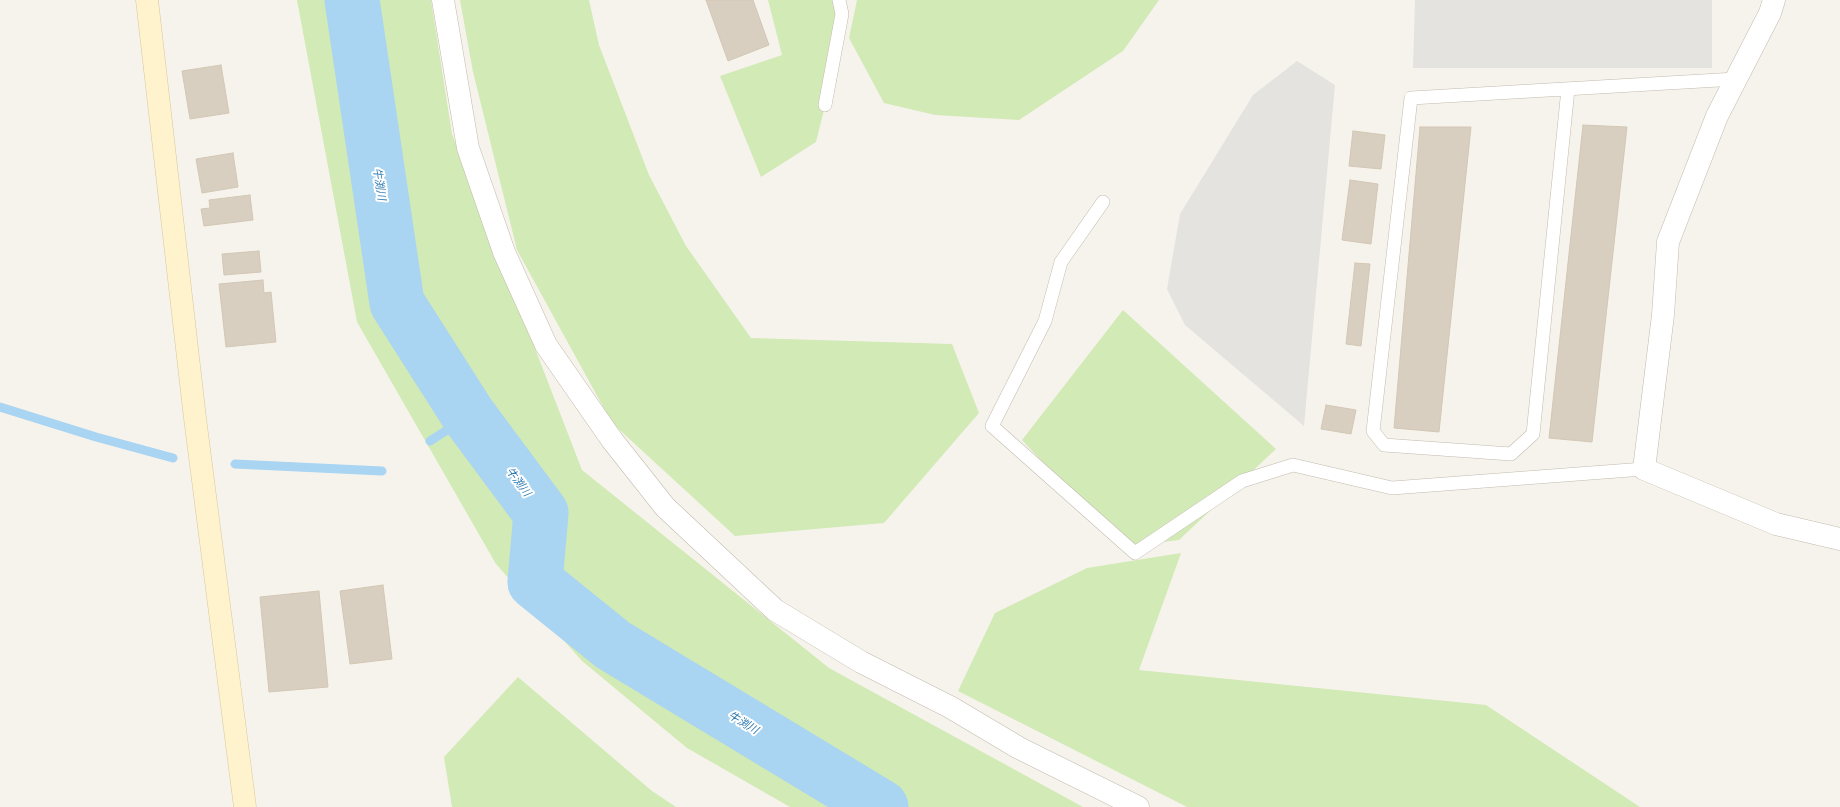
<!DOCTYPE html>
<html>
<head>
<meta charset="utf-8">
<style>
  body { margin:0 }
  canvas { display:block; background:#f6f3ec }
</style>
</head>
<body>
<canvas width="1840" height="807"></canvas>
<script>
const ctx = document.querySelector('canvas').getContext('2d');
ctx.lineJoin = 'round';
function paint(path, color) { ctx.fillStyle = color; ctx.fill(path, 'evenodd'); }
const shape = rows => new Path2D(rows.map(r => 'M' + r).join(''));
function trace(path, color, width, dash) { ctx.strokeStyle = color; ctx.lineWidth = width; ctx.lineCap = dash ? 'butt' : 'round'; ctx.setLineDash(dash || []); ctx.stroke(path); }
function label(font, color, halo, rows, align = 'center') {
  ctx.font = font + ' Figtree,"Noto Sans JP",sans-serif'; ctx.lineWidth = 4; ctx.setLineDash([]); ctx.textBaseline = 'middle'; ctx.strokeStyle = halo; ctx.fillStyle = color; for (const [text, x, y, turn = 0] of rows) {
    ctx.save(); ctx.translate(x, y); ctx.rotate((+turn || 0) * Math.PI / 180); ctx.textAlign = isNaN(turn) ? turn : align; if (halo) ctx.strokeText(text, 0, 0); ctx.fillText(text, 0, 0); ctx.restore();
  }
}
const green = shape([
  [297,0,431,0,452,134,582,470,829,668,1083,807,790,807,687,748,582,661,496,564,357,322],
  [460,0,589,0,599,45,649,175,686,246,751,338,952,344,979,413,884,523,735,536,612,423,517,250,473,72],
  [768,0,843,0,835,66,816,142,761,177,720,76,782,55],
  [857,0,1159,0,1123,51,1019,120,935,115,884,103,849,38],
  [1123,310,1276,449,1179,540,1122,547,1022,440],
  [1181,553,1139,670,1486,705,1640,807,1187,807,958,691,995,613,1087,568],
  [518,677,652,791,676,807,452,807,444,757]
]);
const parking = shape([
  [1415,0,1712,0,1712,68,1413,68],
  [1297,61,1335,85,1304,426,1185,325,1167,289,1180,214,1253,95]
]);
const stream = shape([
  [0,407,96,437,173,458],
  [430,441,469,416],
  [235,464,382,471]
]);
const river = shape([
  [352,0,397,303,469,416,541,513,535,582,613,645,881,807]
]);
const building = shape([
  [706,0,753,0,769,45,728,61,706,0],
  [221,65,229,113,190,119,182,71,221,65],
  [1583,125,1627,127,1592,442,1549,438,1583,125],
  [1420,127,1471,127,1439,432,1394,428,1420,127],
  [1353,131,1385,135,1381,169,1349,166,1353,131],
  [233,153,238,187,202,193,196,159,233,153],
  [1350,180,1378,184,1371,244,1342,240,1350,180],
  [250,195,253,220,204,226,201,209,210,208,209,200,250,195],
  [259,251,261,272,224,275,222,254,259,251],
  [1355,263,1370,264,1361,346,1346,344,1355,263],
  [263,280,264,293,271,292,276,342,226,347,219,284,263,280],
  [1326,405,1356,410,1351,434,1321,429,1326,405],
  [383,585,392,659,350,664,340,591,383,585],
  [319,591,328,687,269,692,260,597,319,591]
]);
const lane = shape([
  [1568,89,1533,434,1511,454,1384,445,1373,431,1411,98,1736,79],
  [825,105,842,14,839,0],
  [1103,202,1061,262,1045,321,992,426,1135,553,1242,481,1293,465,1392,488,1644,469]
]);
const street = shape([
  [443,0,468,148,504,252,546,345,612,440,665,507,775,610,861,662,950,707,1019,748,1138,807],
  [1774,0,1770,13,1717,116,1668,242,1663,315,1644,469,1776,524,1840,539]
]);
const secondary = shape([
  [147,0,195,418,245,807]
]);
const waterNames = [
  ["牛渕川",379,184,81],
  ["牛渕川",518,482,53],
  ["牛渕川",743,723,31]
];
paint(green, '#d2eab5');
paint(parking, '#e5e3e0');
trace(stream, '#a9d4f2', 9);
trace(river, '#a9d4f2', 55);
paint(building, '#d8cfc1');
trace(building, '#d3c7b4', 1);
trace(lane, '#c2bbae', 14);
trace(street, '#c2bbae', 23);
trace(secondary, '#d6c79b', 23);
trace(lane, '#fff', 13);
trace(street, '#fff', 22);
trace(secondary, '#fff3cd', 22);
label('italic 11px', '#2e7ab2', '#fff', waterNames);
</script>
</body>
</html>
